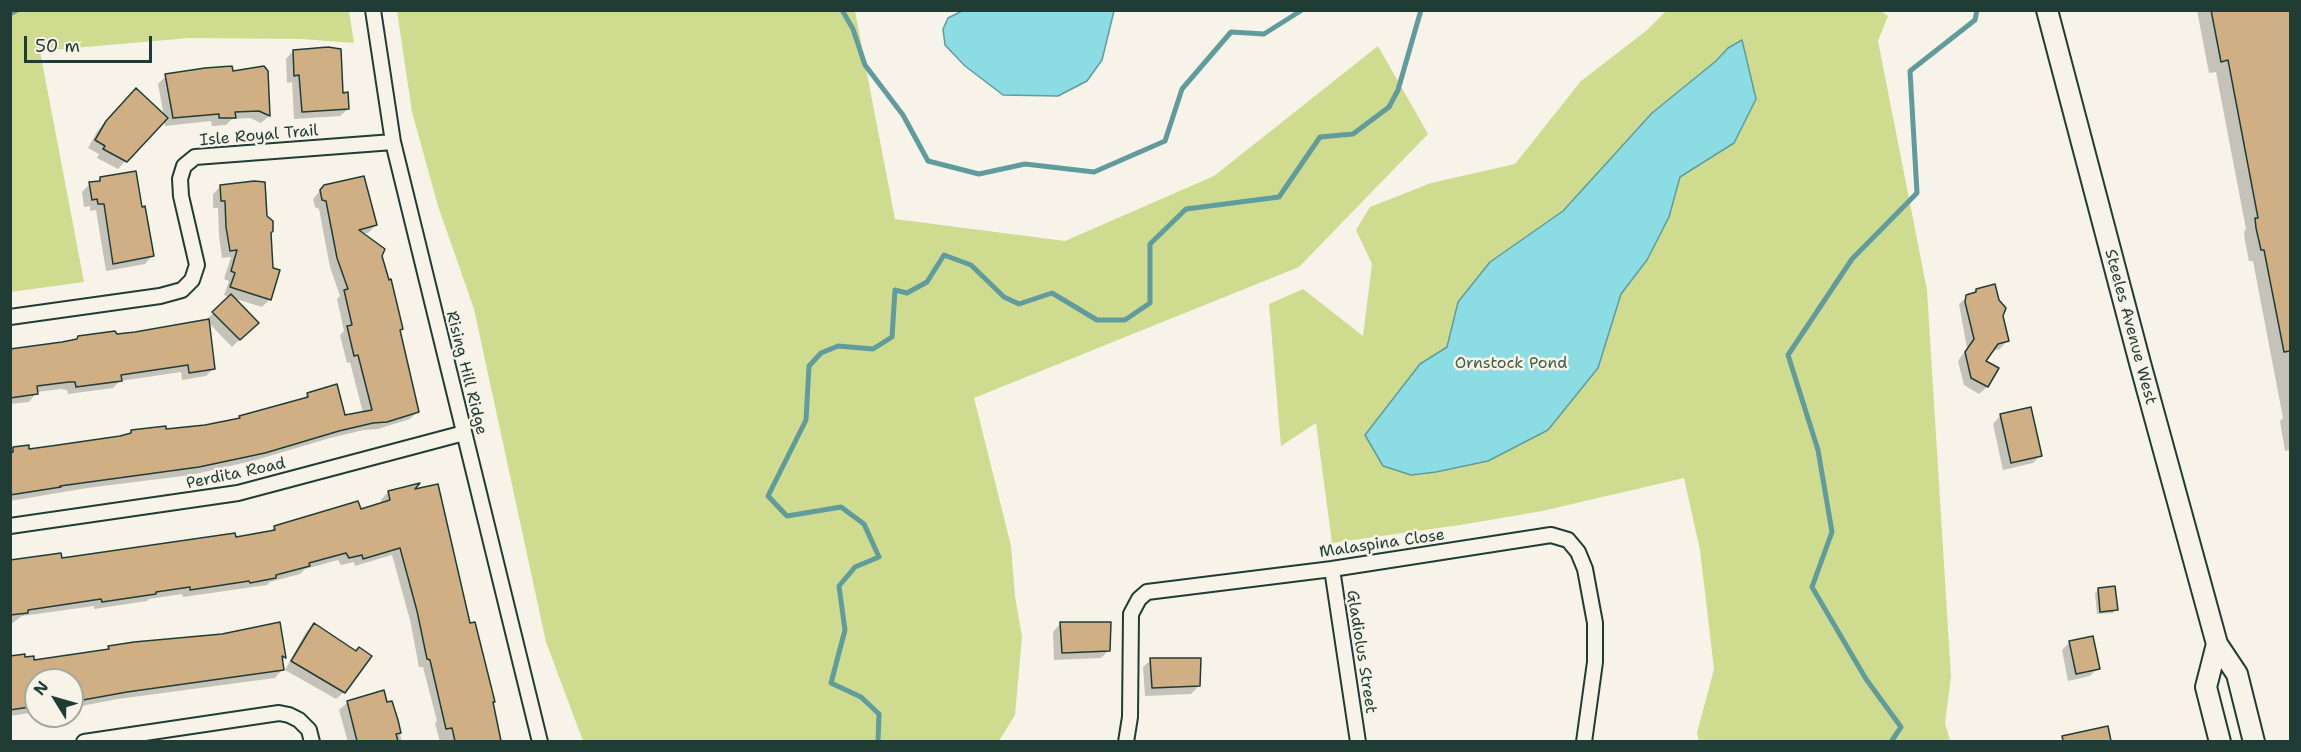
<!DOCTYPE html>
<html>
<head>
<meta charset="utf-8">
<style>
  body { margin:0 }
  #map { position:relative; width:2301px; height:752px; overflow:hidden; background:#f7f3e8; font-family:"Shantell Sans",sans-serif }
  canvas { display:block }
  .frame { position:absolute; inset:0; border:12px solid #1f3d34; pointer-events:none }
  .north { position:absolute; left:24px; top:668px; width:60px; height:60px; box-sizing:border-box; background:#f7f3e8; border:2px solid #a1aaa0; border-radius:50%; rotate:307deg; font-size:16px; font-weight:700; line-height:24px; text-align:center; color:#1f3d34 }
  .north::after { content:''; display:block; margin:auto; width:21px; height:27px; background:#1f3d34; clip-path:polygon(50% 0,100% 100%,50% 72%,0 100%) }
  .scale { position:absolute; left:24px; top:36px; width:128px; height:27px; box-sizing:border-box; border:3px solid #1f3d34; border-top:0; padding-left:8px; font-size:18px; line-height:21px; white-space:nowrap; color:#1f3d34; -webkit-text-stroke:4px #f7f3e8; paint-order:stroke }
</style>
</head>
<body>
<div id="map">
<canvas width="2301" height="752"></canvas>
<div class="frame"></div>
<div class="north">N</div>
<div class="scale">50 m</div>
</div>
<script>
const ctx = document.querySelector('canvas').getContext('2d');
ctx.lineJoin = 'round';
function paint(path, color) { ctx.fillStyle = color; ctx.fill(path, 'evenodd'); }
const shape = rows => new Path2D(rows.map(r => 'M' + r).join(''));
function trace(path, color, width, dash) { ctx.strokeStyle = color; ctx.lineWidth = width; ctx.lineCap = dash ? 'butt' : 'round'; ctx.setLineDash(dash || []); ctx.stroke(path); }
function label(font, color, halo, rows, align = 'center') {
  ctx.font = font + ' "Shantell Sans",sans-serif'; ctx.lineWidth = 5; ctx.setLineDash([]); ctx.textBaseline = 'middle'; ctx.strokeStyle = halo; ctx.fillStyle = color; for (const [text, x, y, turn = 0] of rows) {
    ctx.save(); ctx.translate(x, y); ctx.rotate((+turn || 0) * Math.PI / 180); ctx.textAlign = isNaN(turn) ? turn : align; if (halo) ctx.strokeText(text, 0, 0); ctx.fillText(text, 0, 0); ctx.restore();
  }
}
const green = shape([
  [10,11,349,11,354,43,302,39,189,38,40,51,84,282,11,292],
  [397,11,855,11,895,219,1065,241,1214,176,1378,46,1428,134,1299,267,974,398,1011,546,1015,596,1022,637,1015,715,999,741,583,741,546,642,474,309,438,206,412,112],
  [1666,11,1881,11,1888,16,1878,41,1927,290,1951,677,1945,723,1950,741,1699,741,1697,733,1714,669,1700,550,1684,478,1542,511,1460,525,1332,543,1316,423,1281,446,1269,304,1303,289,1363,336,1372,264,1356,230,1370,207,1431,183,1515,164,1581,81,1646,31]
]);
const water = shape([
  [964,10,1114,10,1114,11,1102,60,1087,81,1058,96,1003,95,965,66,945,45,943,29,948,18,964,10],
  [1742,40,1756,99,1734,143,1680,177,1669,217,1647,260,1621,294,1598,368,1548,430,1488,461,1436,472,1411,475,1383,466,1365,435,1420,364,1447,347,1458,302,1490,262,1563,211,1652,113,1716,61,1728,48,1742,40]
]);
const shadow = shape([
  [2197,10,2290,10,2290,458,2289,450,2285,451,2280,421,2283,418,2253,261,2249,261,2245,241,2244,232,2246,229,2216,72,2209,73],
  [293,51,348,109,340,116,294,119,292,82,287,83,286,59],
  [266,72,269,116,261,123,250,118,232,119,226,125,212,126,211,121,165,126,164,120,118,169,97,158,99,154,88,148,98,130,136,90,164,116,158,84,166,76],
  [101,178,152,256,145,264,106,271,96,210,90,211,90,206,84,207,82,192,90,184,96,183],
  [221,186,266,217,269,233,270,299,262,307,233,298,257,323,232,347,208,322,214,368,206,376,182,380,181,372,120,381,113,388,68,394,67,390,61,389,37,392,29,402,10,404,10,350,75,341,78,337,116,336,204,322,230,297,224,295,229,281,224,279,231,257,222,258,219,235,218,208,213,208,213,194],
  [324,186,376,225,368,233,362,234,381,256,418,411,410,419,378,429,364,430,330,438,256,460,191,475,87,488,10,501,10,449,28,446,28,451,127,436,131,432,205,427,237,420,240,417,302,400,308,394,344,416,363,413,350,362,347,363,340,335,344,331,337,299,340,296,330,267,319,209,315,207,313,199],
  [1976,290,2002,316,2007,341,2000,349,1991,351,1984,361,1997,369,1987,387,1979,394,1964,385,1958,361,1967,348,1959,304],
  [2030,409,2041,455,2033,463,2003,470,1993,424,2000,416],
  [412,491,469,625,494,701,492,703,501,742,440,742,435,723,437,721,423,667,419,667,410,620,392,555,355,566,354,562,341,565,338,560,305,569,300,574,270,582,267,585,183,597,182,594,149,599,147,601,94,609,94,606,22,616,10,625,10,561,60,560,269,533,274,527,360,510,382,504,381,500,388,492],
  [2098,590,2116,609,2113,613,2097,614,2095,593],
  [279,624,284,658,281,661,282,670,275,678,118,699,76,707,72,712,72,680,36,680,36,712,10,716,10,657,33,661,106,651,109,648,222,635],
  [314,624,344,692,336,699,285,670,306,632],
  [1060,624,1109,650,1101,658,1054,660,1053,632],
  [2070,642,2098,668,2090,676,2068,681,2062,650],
  [1151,660,1199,686,1191,694,1145,696,1143,667],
  [383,692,386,704,397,721,402,742,348,742,339,710,347,703],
  [2107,727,2110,742,2069,742,2076,734]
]);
const stream = shape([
  [842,10,853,29,865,65,903,115,928,161,979,174,1025,164,1094,172,1165,141,1182,89,1231,32,1264,34,1302,10],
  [10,14,17,10],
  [878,742,879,714,861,697,831,683,845,630,839,586,855,567,879,557,864,524,841,507,787,516,768,496,806,420,809,366,821,353,838,346,873,349,892,337,895,290,907,293,927,282,944,255,971,265,1004,297,1019,304,1052,293,1097,320,1125,320,1150,303,1150,244,1186,209,1279,197,1320,137,1353,134,1389,107,1398,90,1421,10],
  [1891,742,1901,727,1866,679,1812,587,1832,532,1818,450,1788,355,1852,259,1917,193,1910,71,1975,20,1977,10]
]);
const building = shape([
  [2211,10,2290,10,2290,351,2284,352,2264,250,2261,250,2256,228,2255,218,2258,218,2228,60,2221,62,2211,10],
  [328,47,341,49,343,93,348,92,349,109,302,112,299,75,294,76,293,50,328,47],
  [232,66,233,71,264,66,268,71,270,116,259,111,235,112,236,118,219,118,219,114,173,118,165,74,205,68,232,66],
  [136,88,168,118,127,162,103,149,105,146,95,140,106,121,136,88],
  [136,171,142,207,145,206,154,256,113,264,104,204,98,204,97,199,92,200,89,182,100,181,100,177,136,171],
  [364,176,377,225,359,230,385,249,382,256,389,280,391,279,392,283,403,329,400,330,419,412,387,422,373,423,339,431,265,453,199,467,60,486,61,487,10,495,10,453,13,452,13,447,29,445,29,449,58,445,120,436,131,433,131,430,166,426,166,429,205,425,240,418,239,416,308,397,307,393,337,384,345,415,372,410,358,355,354,356,347,326,352,325,344,290,348,289,337,258,326,201,322,200,320,190,324,185,364,176],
  [254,181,265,182,267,216,273,221,273,231,271,233,273,268,280,270,271,300,230,287,235,273,231,271,237,250,230,251,226,227,225,201,221,201,220,185,254,181],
  [1995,284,1999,300,2006,308,2003,316,2009,341,1998,344,1986,361,1999,368,1988,387,1971,378,1965,352,1974,339,1965,302,1966,295,1976,292,1976,289,1995,284],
  [231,294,259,323,240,340,212,312,231,294],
  [209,319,215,369,189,373,188,365,121,375,122,381,76,387,75,382,69,382,37,386,38,394,10,398,10,349,62,342,77,339,78,336,115,331,117,334,135,332,209,319],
  [2031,407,2042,456,2011,463,2000,414,2031,407],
  [420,483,415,489,438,484,470,623,475,622,495,702,493,702,501,741,455,741,452,728,446,729,430,660,427,659,417,611,400,548,363,559,362,555,349,558,346,553,309,563,310,566,276,575,276,578,250,583,249,581,190,590,190,587,156,592,156,594,102,602,101,599,28,610,28,613,10,615,10,560,61,553,62,558,235,533,236,537,275,530,274,526,358,501,361,509,390,500,388,491,420,483],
  [2115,586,2118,610,2100,612,2098,588,2115,586],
  [280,622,286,658,282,656,284,670,127,692,72,702,72,680,36,680,36,706,10,710,10,656,25,654,25,657,34,656,34,660,109,649,108,646,134,642,222,634,280,622],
  [1060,622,1111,622,1110,651,1062,653,1060,622],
  [314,623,356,651,359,647,372,656,345,693,291,661,314,623],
  [2093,636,2100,669,2076,674,2069,641,2093,636],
  [1150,658,1201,658,1200,686,1152,688,1150,658],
  [384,690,387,702,392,701,398,720,401,733,396,734,398,741,357,741,347,701,384,690],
  [2108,726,2111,741,2063,741,2062,736,2108,726]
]);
const street = shape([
  [373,10,393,142,540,742],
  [10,317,160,296,182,290,192,280,197,265,181,196,180,179,184,166,195,157,393,142],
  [10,526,238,493,464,433],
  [1332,569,1358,742],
  [84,742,279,713,289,715,299,720,309,730,312,742],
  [1126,742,1130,717,1131,614,1139,599,1147,592,1332,569,1551,535,1568,540,1578,552,1585,569,1595,623,1595,662,1584,742]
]);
const secondary = shape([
  [2047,10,2140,363,2217,644,2237,674,2254,742],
  [2217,644,2206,687,2220,742]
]);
const streetNames = [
  ["Isle Royal Trail",259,136,-5],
  ["Steeles Avenue West",2130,327,75],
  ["Rising Hill Ridge",466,373,76],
  ["Perdita Road",236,474,-12],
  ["Malaspina Close",1382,544,-8],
  ["Gladiolus Street",1361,652,81]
];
const parkNames = [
  ["Ornstock Pond",1511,364]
];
paint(green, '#cfdc8f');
paint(water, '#8bdce3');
trace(water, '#609c9d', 1.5);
paint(shadow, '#0003');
trace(stream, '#609c9d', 5);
paint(building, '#d1af84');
trace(building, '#1f3d34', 1.5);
trace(street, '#1f3d34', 18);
trace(secondary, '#1f3d34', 24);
trace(street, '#f7f3e8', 14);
trace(secondary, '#f7f3e8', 20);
label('16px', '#1f3d34', '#f7f3e8', streetNames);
label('16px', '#425d46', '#f7f3e8', parkNames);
</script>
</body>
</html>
